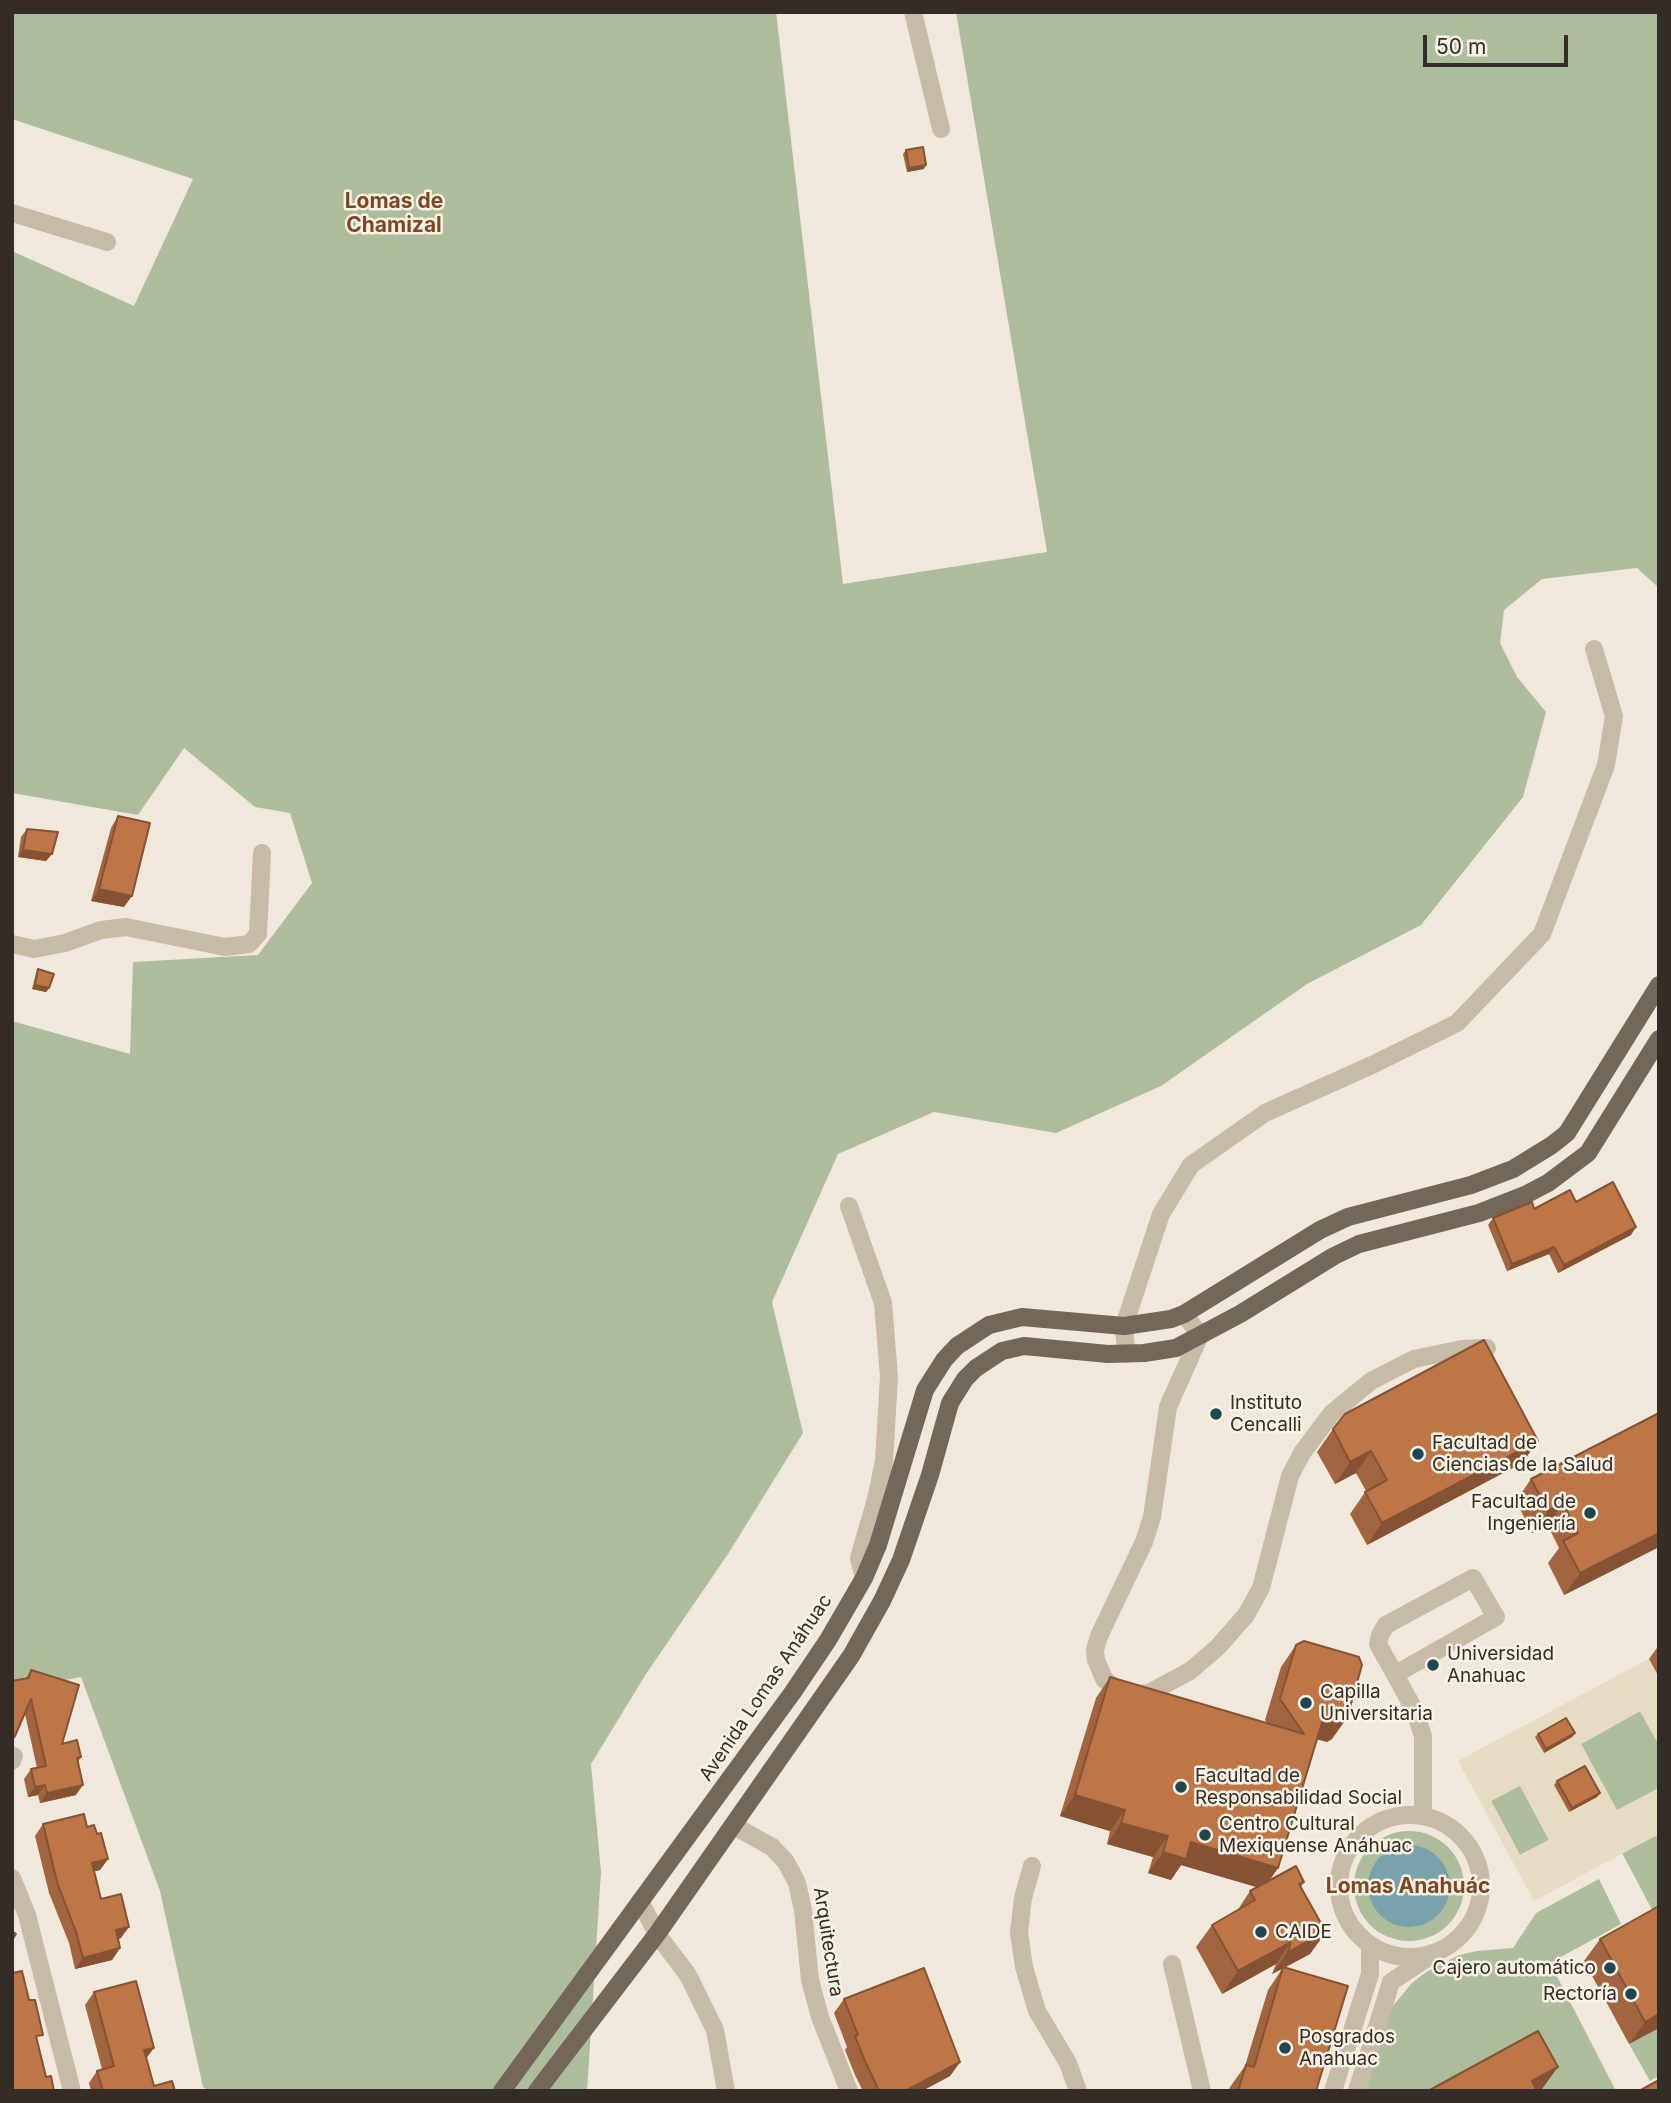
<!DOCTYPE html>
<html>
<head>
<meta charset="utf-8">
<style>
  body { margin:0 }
  #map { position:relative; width:1671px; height:2103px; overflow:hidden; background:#f0e8da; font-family:Inter,sans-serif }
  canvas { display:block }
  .frame { position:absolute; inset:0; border:14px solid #332c27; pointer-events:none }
  .scale { position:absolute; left:1423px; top:35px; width:145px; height:32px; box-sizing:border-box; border:4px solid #332c27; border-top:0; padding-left:9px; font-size:21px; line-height:24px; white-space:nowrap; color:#332c27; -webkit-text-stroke:5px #f8f2e5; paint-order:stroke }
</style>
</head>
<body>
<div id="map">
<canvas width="1671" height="2103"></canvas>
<div class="frame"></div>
<div class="scale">50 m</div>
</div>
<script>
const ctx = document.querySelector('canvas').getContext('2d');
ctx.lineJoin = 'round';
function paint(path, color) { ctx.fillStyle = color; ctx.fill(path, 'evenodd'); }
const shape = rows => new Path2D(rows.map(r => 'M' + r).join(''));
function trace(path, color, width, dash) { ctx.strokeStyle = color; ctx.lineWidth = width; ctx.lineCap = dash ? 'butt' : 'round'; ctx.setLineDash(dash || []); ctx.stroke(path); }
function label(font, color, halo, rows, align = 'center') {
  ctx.font = font + ' Inter,sans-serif'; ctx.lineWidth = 5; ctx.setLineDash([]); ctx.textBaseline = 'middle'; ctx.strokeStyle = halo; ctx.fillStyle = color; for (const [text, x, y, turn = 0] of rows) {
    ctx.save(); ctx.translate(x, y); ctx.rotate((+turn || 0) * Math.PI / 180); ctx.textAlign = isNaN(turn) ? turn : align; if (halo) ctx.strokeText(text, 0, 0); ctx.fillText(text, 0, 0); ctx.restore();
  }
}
const green = shape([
  [12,12,776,12,843,584,1047,552,956,12,1659,12,1659,588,1637,568,1542,579,1504,610,1500,643,1517,677,1546,712,1523,797,1421,925,1307,984,1161,1086,1056,1133,934,1112,838,1154,772,1302,803,1433,728,1554,646,1674,591,1764,601,1872,587,2091,209,2091,203,2087,160,1891,81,1677,12,1690,12,1021,130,1054,133,962,258,955,312,883,290,813,255,807,184,748,138,815,12,793,12,251,134,306,193,179,12,119],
  [1640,1711,1659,1745,1659,1788,1617,1811,1581,1744],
  [1520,1785,1549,1840,1520,1855,1491,1801],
  '1354 1886a55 55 0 1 1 110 0a55 55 0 1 1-110 0Z',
  [1659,1834,1659,1920,1658,1921,1622,1853],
  [1599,1879,1621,1924,1550,1963,1616,2091,1365,2091,1387,2013,1412,1983,1426,1972,1459,1955,1477,1951,1513,1948,1536,1913],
  [1659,2028,1659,2076,1650,2081,1629,2044]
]);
const plaza = shape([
  [1650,1658,1659,1674,1659,1745,1640,1711,1581,1744,1617,1810,1659,1788,1659,1834,1534,1901,1458,1761],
  [1520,1786,1549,1840,1520,1855,1491,1801]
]);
const water = shape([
  '1368 1886a41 41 0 1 1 82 0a41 41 0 1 1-82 0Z'
]);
const minor = shape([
  [913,12,941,129],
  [12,213,107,242],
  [12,944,34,949,65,943,101,930,126,927,225,947,249,944,258,934,262,853],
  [849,1206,883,1303,889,1377,884,1461,876,1499,859,1558,864,1578],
  [1184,1314,1200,1335,1168,1407,1152,1517,1144,1542,1099,1636,1095,1650,1096,1660,1104,1679,1119,1691,1129,1695,1149,1693,1190,1671,1218,1647,1246,1615,1261,1588,1290,1476,1302,1453,1332,1413,1371,1381,1414,1359,1462,1349,1487,1348],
  [1126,1354,1124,1326,1161,1214,1191,1165,1265,1113,1372,1065,1457,1023,1542,934,1606,765,1614,716,1594,649],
  [1396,1674,1496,1617,1473,1578,1386,1625,1380,1635,1378,1644,1414,1709,1423,1736,1423,1816],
  [12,1761,14,1756],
  '1339 1886a71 71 0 1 1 142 0a71 71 0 1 1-142 0Z',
  [734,1826,772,1847,786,1862,797,1883,803,1910,810,1980,820,2017,849,2091],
  [1032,1866,1023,1898,1019,1932,1024,1967,1037,2011,1068,2063,1078,2091],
  [12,1878,27,1915,72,2091],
  [640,1901,657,1934,688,1975,715,2030,726,2091],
  [1172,1964,1202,2091],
  [1333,2091,1370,1974,1370,1945],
  [1357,2091,1391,1982,1430,1956]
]);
const major = shape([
  [502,2091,793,1692,828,1640,864,1578,878,1545,925,1390,944,1360,957,1346,989,1325,1022,1317,1124,1326,1171,1319,1184,1314,1320,1230,1348,1217,1471,1185,1513,1169,1552,1145,1567,1133,1659,985],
  [537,2091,657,1934,851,1656,882,1601,901,1560,930,1475,950,1403,965,1379,976,1368,1002,1351,1024,1346,1108,1354,1144,1353,1176,1348,1240,1314,1334,1256,1359,1244,1479,1213,1525,1195,1548,1183,1588,1153,1659,1039]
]);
const wall = shape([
  [906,150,924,169,907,172,903,154],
  [118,816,124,907,91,901,111,828],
  [27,829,52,854,46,861,18,857,21,837],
  [38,969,49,988,46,992,32,989,36,973],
  [1576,1202,1631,1235,1558,1273,1549,1254,1507,1271,1488,1225,1493,1218,1534,1209],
  [1333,1429,1538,1441,1522,1463,1367,1545,1350,1514,1366,1491,1356,1473,1335,1484,1317,1452],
  [1531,1479,1659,1547,1564,1595,1548,1563,1559,1548,1548,1526,1532,1533,1516,1501],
  [1296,1645,1332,1739,1327,1742,1317,1739,1278,1868,1269,1881,1304,1882,1301,1887,1310,1954,1284,1968,1316,2091,1229,2091,1230,2087,1245,2066,1268,1990,1282,1969,1272,1974,1276,1964,1222,1994,1196,1947,1212,1925,1237,1911,1250,1891,1257,1887,1181,1865,1171,1880,1148,1873,1153,1857,1107,1844,1110,1831,1060,1816,1096,1698,1110,1677,1267,1723,1265,1720,1281,1667],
  [1659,1645,1659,1677,1649,1659],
  [31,1670,62,1744,81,1757,78,1762,76,1795,40,1803,38,1795,28,1797,24,1779,31,1769,37,1768,25,1714,26,1678],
  [1575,1733,1572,1737,1544,1753,1535,1737,1538,1734],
  [1557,1781,1600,1793,1597,1797,1569,1812,1554,1785],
  [43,1824,87,1827,97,1834,108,1859,100,1870,94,1871,101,1899,121,1938,118,1939,120,1948,112,1960,75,1969,69,1943,49,1893,35,1836],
  [1659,1906,1659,2028,1629,2044,1584,1961,1600,1939],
  [94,1992,146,2059,154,2086,175,2091,91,2091,89,2083,97,2071,102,2069,85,2005],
  [844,1999,960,2062,950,2076,922,2091,863,2091,855,2075,845,2050,847,2047,834,2013]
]);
const shadedWall = shape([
  [926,165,924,169,907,172,909,168],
  [23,850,52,854,46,861,18,857],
  [99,889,132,896,124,907,91,901],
  [35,985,49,988,46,992,32,989],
  [1636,1227,1631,1235,1558,1273,1564,1265],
  [1554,1247,1549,1254,1507,1271,1512,1264],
  [1538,1441,1522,1463,1367,1545,1382,1523],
  [1371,1451,1356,1473,1335,1484,1350,1462],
  [1563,1503,1548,1526,1532,1533,1548,1511],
  [1659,1533,1659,1547,1564,1595,1580,1573],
  [1324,1716,1347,1718,1332,1739,1327,1742,1309,1737],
  [1575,1733,1572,1737,1544,1753,1546,1749],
  [45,1785,38,1795,28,1797,35,1787],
  [83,1785,76,1795,40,1803,47,1793],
  [1600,1793,1597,1797,1569,1812,1572,1808],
  [1075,1795,1125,1810,1110,1831,1060,1816],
  [1121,1823,1168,1836,1153,1857,1107,1844],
  [1191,1842,1278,1868,1263,1889,1181,1865,1171,1880,1148,1873,1163,1852],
  [108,1859,100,1870,84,1874,92,1863],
  [129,1927,121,1938,108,1942,116,1930],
  [1326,1932,1310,1954,1272,1974,1288,1952],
  [1291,1942,1276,1964,1222,1994,1238,1971],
  [120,1948,112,1960,75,1969,83,1958],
  [1659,2014,1659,2028,1629,2044,1645,2022],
  [154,2048,145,2060,144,2050],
  [960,2062,950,2076,922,2091,905,2091],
  [1558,2067,1542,2089,1539,2091,1525,2091,1532,2081]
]);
const building = shape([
  [923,147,926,165,909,168,906,150,923,147],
  [118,816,150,823,132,896,99,889,118,816],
  [27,829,58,832,52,854,23,850,27,829],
  [38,969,54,974,49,988,35,985,38,969],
  [1613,1182,1636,1227,1564,1265,1554,1247,1512,1264,1493,1218,1532,1202,1534,1209,1570,1190,1576,1202,1613,1182],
  [1484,1340,1538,1441,1382,1523,1365,1492,1387,1480,1371,1451,1350,1462,1333,1429,1345,1414,1484,1340],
  [1659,1413,1659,1533,1580,1573,1563,1541,1578,1533,1563,1503,1548,1511,1531,1479,1659,1413],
  [1304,1641,1359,1657,1362,1665,1347,1718,1342,1721,1324,1716,1278,1868,1191,1842,1186,1859,1163,1852,1168,1836,1121,1823,1125,1810,1075,1795,1110,1677,1304,1734,1280,1699,1296,1645,1304,1641],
  [31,1670,79,1685,62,1744,77,1740,81,1757,77,1758,83,1785,47,1793,45,1785,35,1787,31,1769,46,1766,31,1699,15,1736,12,1740,12,1681,29,1678,31,1670],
  [1566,1718,1575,1733,1546,1749,1538,1734,1566,1718],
  [1585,1766,1600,1793,1572,1808,1557,1781,1585,1766],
  [84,1814,87,1827,94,1825,97,1834,101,1833,108,1859,92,1863,101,1899,121,1894,129,1927,116,1930,120,1948,83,1958,76,1932,57,1882,43,1824,84,1814],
  [1296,1866,1304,1882,1299,1884,1326,1932,1288,1952,1291,1942,1238,1971,1212,1925,1255,1900,1250,1891,1296,1866],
  [1659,1906,1659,2014,1645,2022,1600,1939,1659,1906],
  [12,1931,16,1934,12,1940,12,1931],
  [1283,1967,1348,1986,1316,2091,1238,2091,1246,2065,1254,2067,1283,1967],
  [924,1968,960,2062,905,2091,879,2091,865,2061,855,2036,858,2035,844,1999,924,1968],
  [22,1971,29,2000,35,2000,43,2035,36,2036,46,2077,51,2076,54,2091,12,2091,12,1973,22,1971],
  [136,1981,154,2048,144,2050,154,2086,172,2081,175,2091,103,2091,97,2071,114,2066,94,1992,136,1981],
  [1538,2031,1558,2067,1532,2081,1537,2091,1428,2091,1538,2031],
  [1659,2080,1659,2091,1639,2091,1659,2080]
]);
const markers = [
  [1216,1414,7,"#1f4752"],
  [1418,1454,7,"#1f4752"],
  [1590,1513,7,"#1f4752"],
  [1433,1665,7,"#1f4752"],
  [1306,1703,7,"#1f4752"],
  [1181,1787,7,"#1f4752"],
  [1205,1835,7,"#1f4752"],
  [1261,1932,7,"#1f4752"],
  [1610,1968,7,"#1f4752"],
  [1631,1994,7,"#1f4752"],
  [1285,2048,7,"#1f4752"]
];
const poiNames = [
  ["Instituto",1230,1403],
  ["Cencalli",1230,1425],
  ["Facultad de",1432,1443],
  ["Ciencias de la Salud",1432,1465],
  ["Facultad de",1576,1502,"right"],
  ["Ingeniería",1576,1524,"right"],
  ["Universidad",1447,1654],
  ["Anahuac",1447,1676],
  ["Capilla",1320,1692],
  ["Universitaria",1320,1714],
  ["Facultad de",1195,1776],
  ["Responsabilidad Social",1195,1798],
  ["Centro Cultural",1219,1824],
  ["Mexiquense Anáhuac",1219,1846],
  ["CAIDE",1275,1932],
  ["Cajero automático",1596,1968,"right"],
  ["Rectoría",1617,1994,"right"],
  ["Posgrados",1299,2037],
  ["Anahuac",1299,2059]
];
const streetNames = [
  ["Avenida Lomas Anáhuac",766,1688,-56],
  ["Arquitectura",828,1942,81]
];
const neighbourhoodNames = [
  ["Lomas de",394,202],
  ["Chamizal",394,226],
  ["Lomas Anahuác",1408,1887]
];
paint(green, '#adbd9b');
paint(plaza, '#e7dcc1');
paint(water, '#7aa2ab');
trace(minor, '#c7baa6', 18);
trace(major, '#746659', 18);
paint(wall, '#a3653f');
paint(shadedWall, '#855333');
paint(building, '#be7649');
trace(building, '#855333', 2);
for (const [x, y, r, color] of markers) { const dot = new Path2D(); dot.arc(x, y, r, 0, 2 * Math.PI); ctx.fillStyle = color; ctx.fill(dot); trace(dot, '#f8f2e5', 2.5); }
label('19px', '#332c27', '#f8f2e5', poiNames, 'left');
label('19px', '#332c27', '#f8f2e5', streetNames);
label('bold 21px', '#7d4725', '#f8f2e5', neighbourhoodNames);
</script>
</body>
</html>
